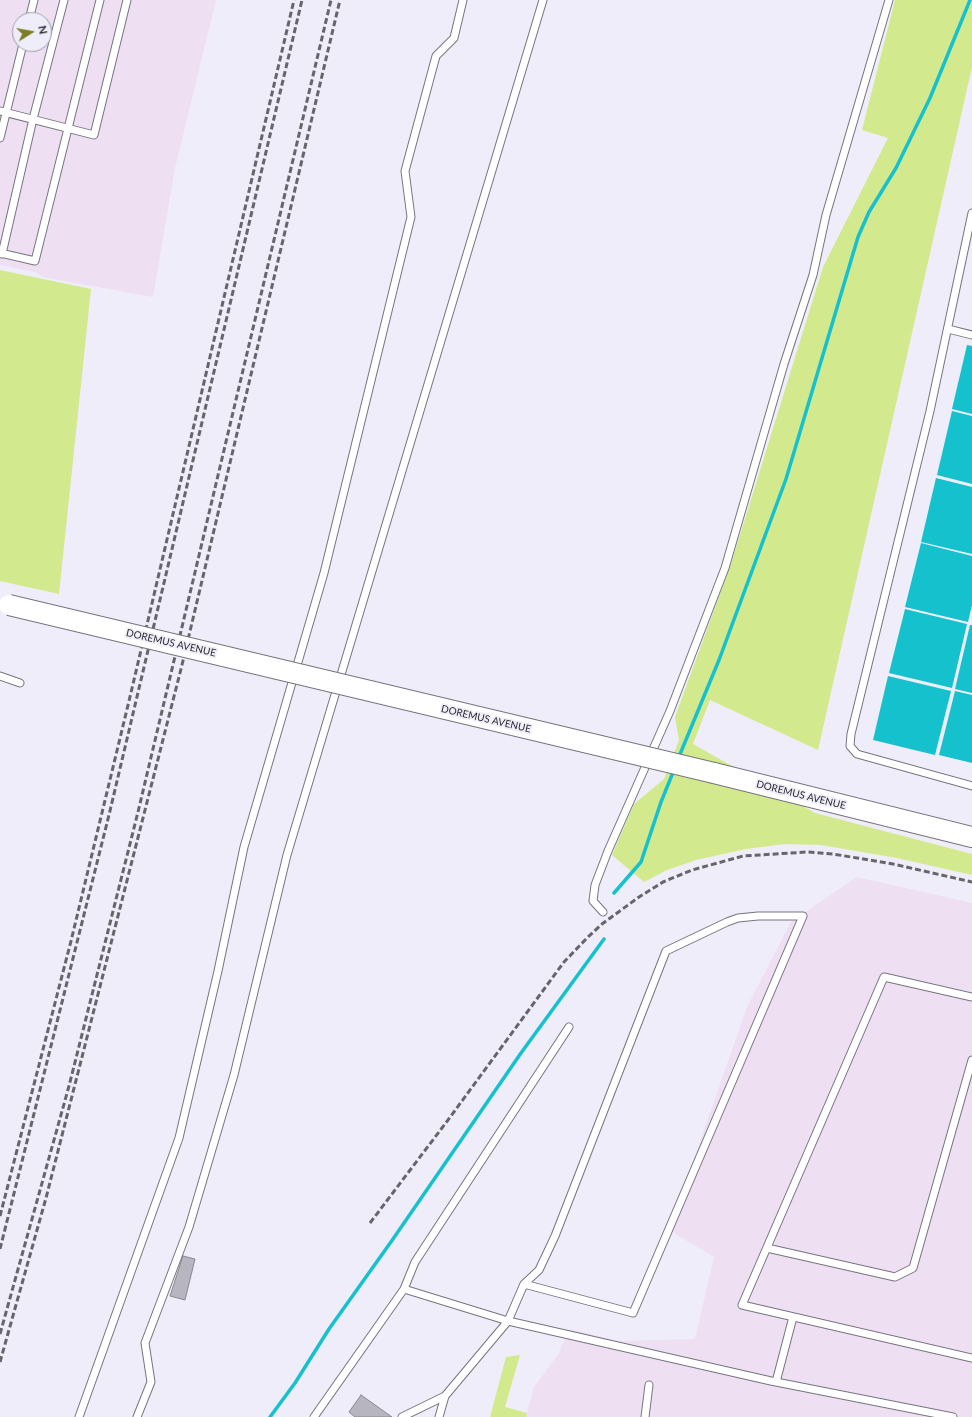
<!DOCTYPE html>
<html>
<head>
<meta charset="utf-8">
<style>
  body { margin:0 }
  #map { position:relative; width:972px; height:1417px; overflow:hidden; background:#efedf9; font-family:Lato,sans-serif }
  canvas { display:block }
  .north { position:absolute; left:12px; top:12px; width:40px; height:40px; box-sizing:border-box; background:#efedf9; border:1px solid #a09fa7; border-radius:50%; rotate:79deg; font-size:11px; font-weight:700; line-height:16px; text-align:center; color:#2a292d }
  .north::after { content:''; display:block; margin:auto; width:14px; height:18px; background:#7b7c24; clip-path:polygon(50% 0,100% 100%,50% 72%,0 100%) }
</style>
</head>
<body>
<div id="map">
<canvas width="972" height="1417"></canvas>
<div class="north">N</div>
</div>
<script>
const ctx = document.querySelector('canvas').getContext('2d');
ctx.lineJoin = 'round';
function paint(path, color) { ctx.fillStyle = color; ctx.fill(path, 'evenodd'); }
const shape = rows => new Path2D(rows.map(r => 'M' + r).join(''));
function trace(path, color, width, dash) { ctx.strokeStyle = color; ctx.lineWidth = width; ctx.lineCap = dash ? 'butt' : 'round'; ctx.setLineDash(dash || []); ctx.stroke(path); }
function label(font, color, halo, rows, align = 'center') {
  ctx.font = font + ' Lato,sans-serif'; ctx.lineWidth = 3.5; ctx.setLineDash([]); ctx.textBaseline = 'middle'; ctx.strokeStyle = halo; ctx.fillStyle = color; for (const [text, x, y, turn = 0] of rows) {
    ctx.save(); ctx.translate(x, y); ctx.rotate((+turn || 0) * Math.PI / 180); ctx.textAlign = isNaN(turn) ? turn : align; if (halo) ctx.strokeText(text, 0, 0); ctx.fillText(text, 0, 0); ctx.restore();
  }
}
const industrial = shape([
  [0,0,216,0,175,168,153,297,43,277,35,272,0,265],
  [20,20,44,20,44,44,20,44],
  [857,877,972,903,972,1417,526,1417,534,1387,557,1356,570,1329,619,1341,695,1339,714,1257,669,1230,747,1007,791,922]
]);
const green = shape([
  [895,0,972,0,972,67,818,750,710,700,693,744,815,813,972,854,972,875,897,858,821,845,784,844,746,849,696,860,667,870,644,882,612,855,634,804,664,779,679,740,675,717,731,564,823,267,888,138,862,130],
  [0,270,91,289,59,594,0,581],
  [520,1355,505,1407,527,1413,526,1417,490,1417,506,1357]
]);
const water = shape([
  [967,345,972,346,972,414,952,409],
  [952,411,972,416,972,484,937,475],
  [936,478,972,487,972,554,921,542],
  [921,543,972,556,972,605,968,622,905,607],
  [905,609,967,624,952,688,889,673],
  [970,625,972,625,972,693,955,689],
  [888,676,951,691,935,755,873,740],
  [955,691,972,695,972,763,939,755]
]);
const stream = shape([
  [678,759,719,660,786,479,858,237,869,212,896,168,930,98,970,0],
  [614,893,641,862,661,802,674,770],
  [270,1417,295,1383,329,1329,393,1239,521,1053,604,939]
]);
const building = shape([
  [183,1256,195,1259,185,1300,170,1296,183,1256],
  [361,1395,392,1417,355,1417,349,1412,361,1395]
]);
const service = shape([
  [29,20,34,0],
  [0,111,94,135,127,0],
  [0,138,23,44],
  [972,213,930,411,851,734,850,746,857,754,972,786],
  [0,253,35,261,100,0],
  [2,254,33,119,64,0],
  [948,329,972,335],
  [0,676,20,683],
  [603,912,593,901,595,885,608,851,670,711,725,568,784,364,813,275,826,215,889,0],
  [972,997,884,977,742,1305,972,1358],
  [767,1248,895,1277,913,1268,972,1060],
  [524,1284,633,1313,803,916,758,916,738,918,727,922,666,951,555,1236,539,1270,524,1284,508,1321,404,1289,415,1262,569,1027],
  [776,1382,793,1317],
  [79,1417,179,1138,218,971,244,847,324,573,411,217,405,171,436,56,454,38,463,0],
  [137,1417,151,1382,145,1343,189,1227,234,1075,287,855,543,0],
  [314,1417,404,1289],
  [402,1417,445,1396,508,1321,771,1381,953,1417],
  [439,1417,445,1396],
  [645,1417,649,1385]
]);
const secondary = shape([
  [714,773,972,837]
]);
const rail = shape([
  [0,1216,71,941,129,701,294,0],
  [370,1223,448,1120,564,962,588,937,602,924,639,897,663,882,692,870,743,856,807,852,833,854,893,864,972,882],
  [0,1249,109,815,302,0],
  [0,1334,69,1086,138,812,331,0],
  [0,1362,46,1198,181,669,340,0]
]);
const secondaryBridge = shape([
  [9,605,714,773]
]);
const streetNames = [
  ["DOREMUS AVENUE",171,643,13],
  ["DOREMUS AVENUE",486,719,13],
  ["DOREMUS AVENUE",801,795,14]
];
paint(industrial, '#eedff2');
paint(green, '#d2ea8d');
paint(water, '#16c1ce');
trace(stream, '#16c1ce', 3.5);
paint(building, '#b6b5c0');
trace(building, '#898893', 1);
trace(service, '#76757f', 9);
trace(secondary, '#76757f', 22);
trace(service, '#fff', 7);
trace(secondary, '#fff', 20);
trace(rail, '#67656c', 3, [6, 3]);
trace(secondaryBridge, '#76757f', 22, []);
trace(secondaryBridge, '#fff', 20);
label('10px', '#2a292d', '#efedf9', streetNames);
</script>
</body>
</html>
